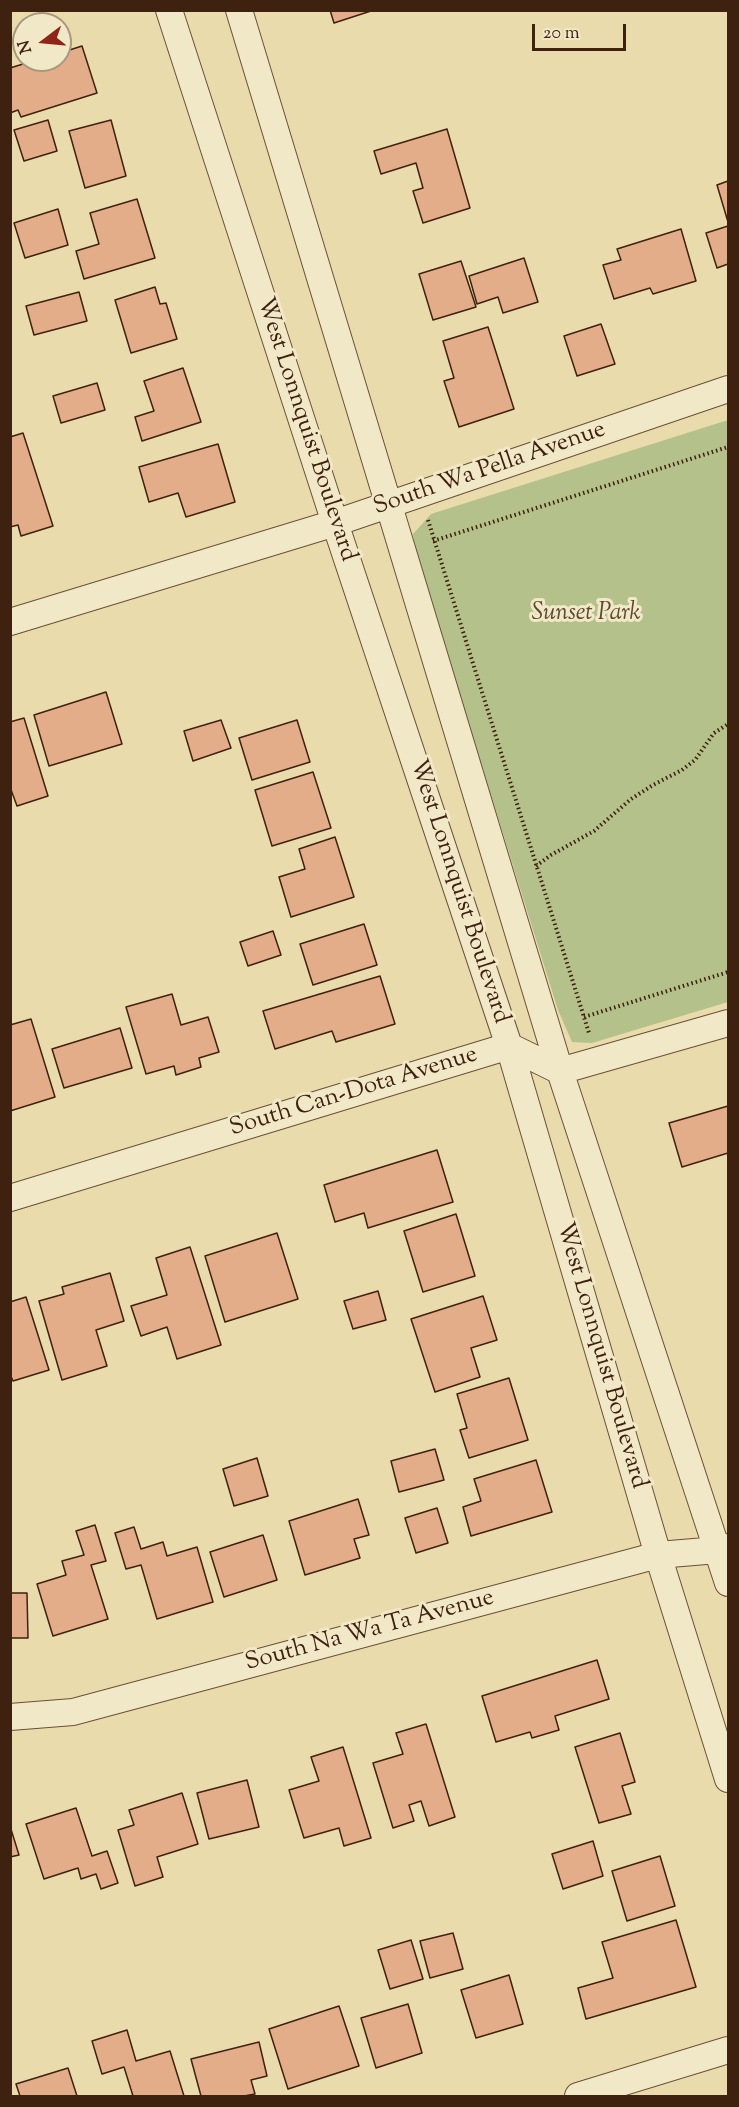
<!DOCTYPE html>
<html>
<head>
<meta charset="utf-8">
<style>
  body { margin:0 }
  #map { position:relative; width:739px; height:2107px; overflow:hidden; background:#e9dbab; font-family:"Sorts Mill Goudy",serif }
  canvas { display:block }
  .frame { position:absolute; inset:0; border:12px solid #3f2110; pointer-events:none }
  .north { position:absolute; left:12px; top:12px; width:60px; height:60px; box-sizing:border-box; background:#f1e8c8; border:2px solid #aa987e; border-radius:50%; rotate:254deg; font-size:16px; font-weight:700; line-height:24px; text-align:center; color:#3f2110 }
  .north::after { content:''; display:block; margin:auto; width:21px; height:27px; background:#8f2418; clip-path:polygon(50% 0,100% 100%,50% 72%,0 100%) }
  .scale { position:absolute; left:532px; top:24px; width:94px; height:27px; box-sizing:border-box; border:3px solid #3f2110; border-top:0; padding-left:8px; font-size:18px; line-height:21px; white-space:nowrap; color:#3f2110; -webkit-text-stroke:4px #f1e8c8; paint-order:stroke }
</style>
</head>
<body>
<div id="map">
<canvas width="739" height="2107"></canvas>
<div class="frame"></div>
<div class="north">N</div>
<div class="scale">20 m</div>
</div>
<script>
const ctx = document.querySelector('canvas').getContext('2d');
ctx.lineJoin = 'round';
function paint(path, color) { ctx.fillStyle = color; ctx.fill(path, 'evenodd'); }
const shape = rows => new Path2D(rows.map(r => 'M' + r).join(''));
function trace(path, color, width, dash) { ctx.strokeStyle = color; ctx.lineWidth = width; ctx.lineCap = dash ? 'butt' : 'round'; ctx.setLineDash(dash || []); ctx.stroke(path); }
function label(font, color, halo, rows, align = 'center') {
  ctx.font = font + ' "Sorts Mill Goudy",serif'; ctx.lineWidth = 6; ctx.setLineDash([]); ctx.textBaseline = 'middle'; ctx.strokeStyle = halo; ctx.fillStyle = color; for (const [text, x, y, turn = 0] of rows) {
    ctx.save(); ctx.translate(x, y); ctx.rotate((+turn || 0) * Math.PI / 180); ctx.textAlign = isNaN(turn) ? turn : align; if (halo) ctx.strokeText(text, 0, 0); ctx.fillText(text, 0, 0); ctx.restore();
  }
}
const green = shape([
  [728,420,728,1002,592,1043,572,1042,558,1010,415,551,413,534,431,514]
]);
const building = shape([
  [330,10,374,10,334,23,330,10],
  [82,46,97,93,21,117,18,110,10,113,10,68,36,60,60,60,60,53,82,46],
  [48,120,57,151,24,161,14,130,48,120],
  [111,120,126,176,85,188,69,131,111,120],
  [447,129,470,208,423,223,413,191,423,188,416,163,381,174,374,151,447,129],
  [728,181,728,222,717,185,728,181],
  [137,199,155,258,84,279,76,251,99,244,90,213,137,199],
  [58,209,68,245,25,258,14,223,58,209],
  [728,226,728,264,717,268,706,233,728,226],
  [681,229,696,281,653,294,650,288,614,299,603,265,621,260,617,249,681,229],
  [524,258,538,302,503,313,498,297,477,304,469,276,524,258],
  [461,261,476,307,433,320,419,274,461,261],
  [155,287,160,304,166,303,177,339,131,353,115,300,155,287],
  [79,292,87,321,34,335,26,306,79,292],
  [601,324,615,364,577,376,564,336,601,324],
  [488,327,514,409,459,427,444,381,454,378,443,341,488,327],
  [183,368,201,422,142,441,135,417,154,411,144,381,183,368],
  [97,383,105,410,61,423,53,396,97,383],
  [23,433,53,526,21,536,18,525,10,527,10,437,23,433],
  [218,444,235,502,186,517,178,493,149,502,139,467,218,444],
  [106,692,122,744,49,766,34,715,106,692],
  [24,718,48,796,17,806,10,787,10,722,24,718],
  [221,720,231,748,193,761,184,731,221,720],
  [297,720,310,762,252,780,239,738,297,720],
  [313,772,331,828,272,846,255,790,313,772],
  [335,837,354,897,291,917,279,877,305,869,299,849,335,837],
  [364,924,377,965,313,985,300,944,364,924],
  [273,931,281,955,248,966,240,942,273,931],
  [380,976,395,1024,336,1042,332,1031,275,1049,263,1011,380,976],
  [172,994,181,1025,208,1017,219,1052,199,1058,201,1067,176,1075,174,1066,146,1074,126,1007,172,994],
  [31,1019,55,1097,10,1111,10,1025,31,1019],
  [120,1028,132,1068,64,1088,52,1049,120,1028],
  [728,1106,728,1153,682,1167,669,1123,728,1106],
  [437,1150,453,1202,368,1228,364,1213,335,1222,324,1185,437,1150],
  [456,1214,475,1276,423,1292,404,1231,456,1214],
  [277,1233,298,1299,225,1322,205,1256,277,1233],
  [190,1247,221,1345,177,1359,167,1327,141,1336,131,1306,167,1295,156,1258,190,1247],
  [110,1273,124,1321,96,1330,107,1366,62,1380,39,1301,64,1294,62,1287,110,1273],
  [378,1291,386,1320,353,1329,344,1301,378,1291],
  [483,1296,497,1340,471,1348,480,1377,435,1392,411,1319,483,1296],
  [26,1297,49,1370,13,1381,10,1374,10,1302,26,1297],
  [509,1378,528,1440,469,1458,460,1430,467,1428,457,1394,509,1378],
  [435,1449,444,1480,399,1492,391,1461,435,1449],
  [257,1458,268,1496,234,1506,223,1469,257,1458],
  [536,1460,552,1512,471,1536,463,1507,481,1501,474,1479,536,1460],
  [358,1499,369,1535,354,1539,360,1558,305,1575,289,1521,358,1499],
  [437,1508,448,1543,416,1553,405,1518,437,1508],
  [95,1525,106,1561,91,1565,108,1619,53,1636,37,1584,66,1575,62,1561,84,1555,76,1531,95,1525],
  [134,1527,141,1549,163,1542,167,1556,197,1547,213,1602,157,1619,141,1565,126,1569,115,1533,134,1527],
  [263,1535,277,1580,224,1597,210,1552,263,1535],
  [10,1593,27,1593,28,1638,10,1638,10,1593],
  [597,1660,609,1699,555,1716,559,1730,532,1738,530,1732,496,1742,482,1696,597,1660],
  [426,1724,455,1817,429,1826,421,1801,409,1805,414,1821,393,1828,373,1763,403,1754,396,1733,426,1724],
  [620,1733,635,1782,622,1786,631,1814,599,1823,575,1747,620,1733],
  [343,1747,371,1838,344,1846,339,1828,304,1838,289,1790,319,1781,311,1757,343,1747],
  [247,1780,259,1827,209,1839,197,1793,247,1780],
  [182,1793,198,1844,157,1857,163,1877,135,1886,118,1830,134,1825,129,1810,182,1793],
  [76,1808,92,1856,107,1851,118,1883,101,1889,96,1874,81,1879,78,1868,44,1879,26,1824,76,1808],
  [10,1826,19,1855,10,1857,10,1826],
  [593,1841,603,1876,563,1889,552,1854,593,1841],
  [660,1856,675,1906,627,1921,612,1871,660,1856],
  [676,1920,696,1987,586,2019,578,1988,613,1978,602,1942,676,1920],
  [453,1933,463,1969,430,1978,420,1941,453,1933],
  [411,1940,423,1979,390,1989,378,1950,411,1940],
  [509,1975,523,2024,476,2038,461,1990,509,1975],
  [408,2004,422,2053,376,2068,361,2018,408,2004],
  [339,2006,359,2066,288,2089,269,2029,339,2006],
  [127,2030,136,2061,170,2051,184,2096,133,2096,124,2067,102,2074,92,2041,127,2030],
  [259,2042,267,2076,251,2080,255,2094,244,2096,201,2096,191,2059,259,2042],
  [68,2068,77,2096,20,2096,16,2084,68,2068]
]);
const path = shape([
  [428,520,589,1033],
  [433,541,728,447],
  [536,866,551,855,594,831,631,799,653,785,682,770,695,760,714,733,728,724],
  [584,1017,728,972]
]);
const minor = shape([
  [169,10,335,523,509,1046,658,1555,728,1779],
  [239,10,560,1071,728,1583],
  [10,622,335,523,728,389],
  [10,1198,509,1046,560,1071,728,1023],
  [10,1717,73,1712,658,1555,718,1550,728,1547],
  [578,2096,728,2050]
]);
const streetNames = [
  ["West Lonnquist Boulevard",305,430,72],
  ["South Wa Pella Avenue",490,470,-19],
  ["West Lonnquist Boulevard",458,892,72],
  ["South Can-Dota Avenue",354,1093,-17],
  ["West Lonnquist Boulevard",600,1356,74],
  ["South Na Wa Ta Avenue",370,1632,-15]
];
const parkNames = [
  ["Sunset Park",586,615]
];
paint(green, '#b4c18b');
paint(building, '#e4ad8a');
trace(building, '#3f2110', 1.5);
trace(minor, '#6a5037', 28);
trace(path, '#3f2110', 4, [1.5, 3]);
trace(minor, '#f1e8c8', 26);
label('24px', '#3f2110', '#f1e8c8', streetNames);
label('italic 24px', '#5c492f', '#f1e8c8', parkNames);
</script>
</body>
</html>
